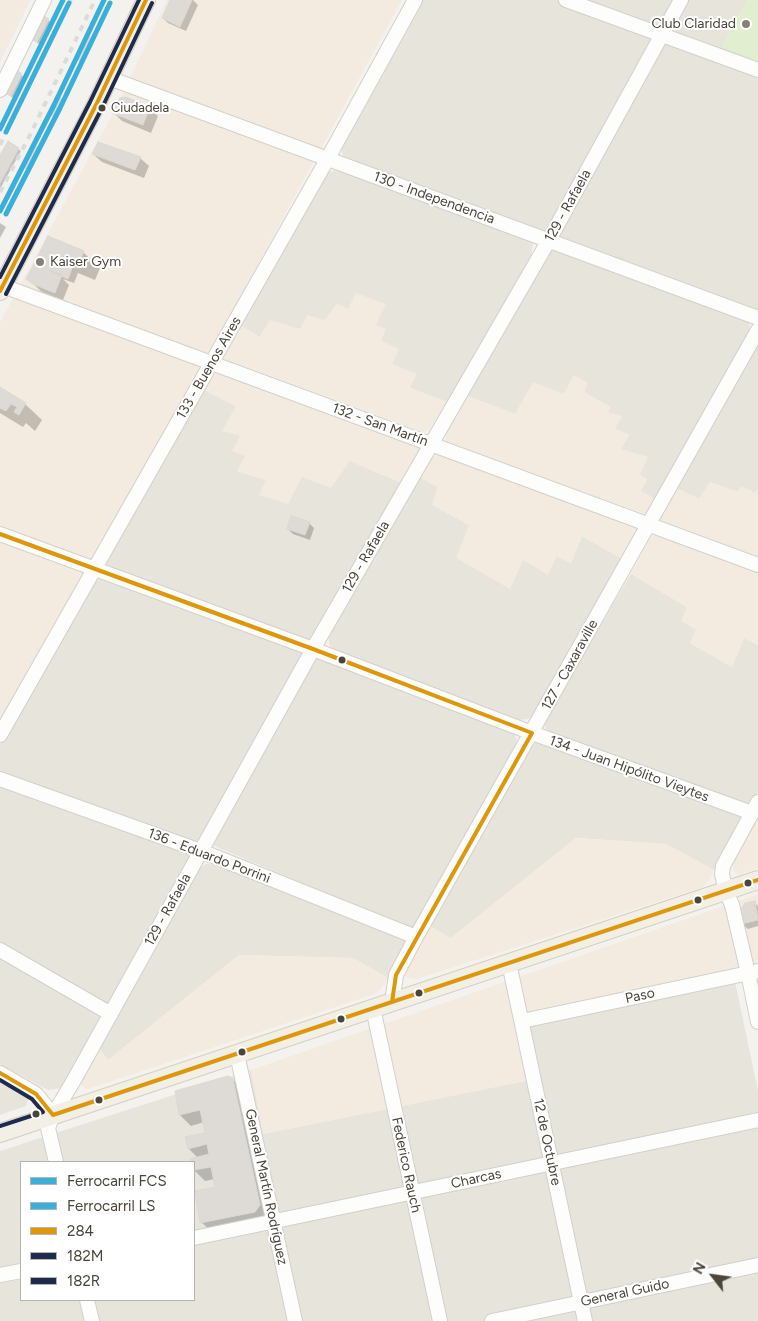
<!DOCTYPE html>
<html>
<head>
<meta charset="utf-8">
<style>
  body { margin:0 }
  #map { position:relative; width:758px; height:1321px; overflow:hidden; background:#f4f2ee; font-family:Figtree,sans-serif }
  canvas { display:block }
  .legend { position:absolute; left:20px; top:1161px; width:175px; height:140px; box-sizing:border-box; background:#fff; border:1px solid #b7b4b0; margin:0; padding:6px 9px; list-style:none; font-size:15px; color:#4b4439 }
  .legend li { display:flex; align-items:center; gap:10px; height:25px }
  .legend b { width:25px; border:1px solid #b7b4b0 }
  .north { position:absolute; left:688px; top:1251px; width:50px; height:50px; -webkit-text-stroke:4px #fff; paint-order:stroke; rotate:300deg; font-size:14px; font-weight:700; line-height:20px; text-align:center; color:#4b4439 }
  .north::after { content:''; display:block; margin:auto; width:18px; height:22px; background:#4b4439; clip-path:polygon(50% 0,100% 100%,50% 72%,0 100%) }
</style>
</head>
<body>
<div id="map">
<canvas width="758" height="1321"></canvas>
<ul class="legend">
<li><b style="height:6px;background:#39afdb"></b>Ferrocarril FCS</li>
<li><b style="height:6px;background:#39afdb"></b>Ferrocarril LS</li>
<li><b style="height:6px;background:#dd9709"></b>284</li>
<li><b style="height:6px;background:#1d2b4f"></b>182M</li>
<li><b style="height:6px;background:#1d2b4f"></b>182R</li>
</ul>
<div class="north">N</div>
</div>
<script>
const ctx = document.querySelector('canvas').getContext('2d');
ctx.lineJoin = 'round';
function paint(path, color) { ctx.fillStyle = color; ctx.fill(path, 'evenodd'); }
const shape = rows => new Path2D(rows.map(r => 'M' + r).join(''));
function trace(path, color, width, dash) { ctx.strokeStyle = color; ctx.lineWidth = width; ctx.lineCap = dash ? 'butt' : 'round'; ctx.setLineDash(dash || []); ctx.stroke(path); }
function label(font, color, halo, rows, align = 'center') {
  ctx.font = font + ' Figtree,sans-serif'; ctx.lineWidth = 4; ctx.setLineDash([]); ctx.textBaseline = 'middle'; ctx.strokeStyle = halo; ctx.fillStyle = color; for (const [text, x, y, turn = 0] of rows) {
    ctx.save(); ctx.translate(x, y); ctx.rotate((+turn || 0) * Math.PI / 180); ctx.textAlign = isNaN(turn) ? turn : align; if (halo) ctx.strokeText(text, 0, 0); ctx.fillText(text, 0, 0); ctx.restore();
  }
}
const residential = shape([
  [420,0,758,0,758,312,348,160,344,157,341,150,342,141],
  [339,169,530,239,533,243,531,256,447,402,410,388,392,364,380,341,375,325,357,293,348,309,326,320,300,329,259,337,238,324,327,173],
  [557,249,745,319,749,322,750,330,658,501,640,491,647,479,640,475,621,449,629,435,615,429,608,412,610,407,584,392,587,383,574,376,564,394,515,414,465,395,547,255,552,251],
  [758,345,758,489,756,493,741,487,738,492,710,482,699,499,676,488],
  [204,390,236,406,240,436,246,455,237,471,266,480,260,495,302,477,350,461,402,483,313,640,307,642,113,569,105,562,105,556],
  [419,477,438,487,433,505,469,525,510,588,523,560,557,556,571,563,582,536,624,560,532,716,529,719,518,720,334,650,329,644,329,637],
  [631,574,687,607,696,630,690,643,732,667,744,638,757,645,758,643,758,792,753,800,748,803,742,803,550,733,546,729,544,725,546,718],
  [103,578,509,731,514,734,517,739,516,746,417,924,412,927,407,927,200,840,63,1088,48,1090,0,1064,0,745,91,586,97,580],
  [538,741,741,816,743,820,714,870,666,844,576,838,451,938,427,925,533,742],
  [212,863,402,936,405,944,405,949,388,978,353,958,239,955,108,1060,99,1048,200,868,206,864],
  [733,972,758,1091,758,1321,0,1321,0,1151,251,1070,263,1134,525,1081,515,1020],
  [21,1162,194,1162,194,1300,21,1300],
  [0,1077,29,1097,26,1106,0,1115]
]);
const commercial = shape([
  [0,0,31,0,0,62],
  [167,0,402,0,216,341,0,722,0,322,111,117],
  [356,293,386,304,376,325,386,329,381,341,399,349,392,364,417,374,410,388,447,402,429,430,424,433,420,432,415,429,238,364,226,362,224,358,223,352,238,324,259,337,270,320,300,329,307,315,325,320,337,303,348,309],
  [216,374,222,374,417,444,421,452,402,483,350,461,331,488,302,477,288,504,259,495,266,480,237,471,246,456,232,451,240,436,222,431,236,406,204,390,211,377],
  [574,375,588,383,584,392,610,407,608,412,622,416,615,429,629,434,621,449,648,457,640,475,647,479,641,491,658,501,648,513,643,513,449,445,446,441,445,432,465,395,515,414,533,382,564,394],
  [435,454,439,454,637,527,639,531,624,560,582,536,571,563,557,556,548,575,523,560,510,589,456,558,469,525,432,505,438,487,419,477],
  [710,482,738,492,741,487,756,493,758,489,758,557,663,525,661,521,661,516,676,488,699,499],
  [656,535,758,570,758,643,757,645,744,638,732,667,690,643,696,630,681,621,687,607,631,574,651,537],
  [754,822,758,824,758,868,739,875,733,870,732,860],
  [576,838,666,844,714,870,708,882,703,887,417,979,409,978,405,976,404,974,427,925,451,938],
  [758,894,758,966,515,1020,525,1081,263,1134,251,1070],
  [239,955,353,958,388,978,380,990,375,994,91,1088,86,1089,82,1086,80,1083,99,1048,108,1060]
]);
const green = shape([
  [747,0,758,0,758,61,721,47]
]);
const shadow = shape([
  [171,0,193,0,198,5,186,31,168,23,163,18],
  [48,20,50,22,39,44,34,40],
  [90,39,94,42,83,63,79,60],
  [21,75,24,77,13,98,8,94],
  [61,99,65,103,57,119,53,115],
  [149,108,158,116,151,133,122,121,114,113],
  [38,148,40,151,30,171,26,168],
  [18,149,21,151,0,189,0,158],
  [93,154,140,158,149,166,144,178,102,162],
  [0,223,6,227,0,238],
  [83,252,100,268,95,280,78,273,74,283,63,279,69,285,63,300,42,292,28,279],
  [0,389,25,404,42,420,35,431,26,423,23,427,0,413],
  [309,523,314,528,310,540,293,534,288,529],
  [754,902,758,906,758,926,748,929,742,924],
  [233,1080,244,1092,271,1217,213,1233,201,1222,217,1188,215,1179,205,1181,194,1170,194,1162,192,1162,191,1160,198,1158,189,1149,206,1134,204,1122,191,1126,180,1115]
]);
const building = shape([
  [170,0,192,0,180,27,162,18,170,0],
  [44,16,49,19,37,42,33,40,44,16],
  [89,37,92,38,81,62,78,60,89,37],
  [18,71,22,74,11,96,6,94,18,71],
  [126,97,150,107,143,125,112,113,120,98,126,97],
  [60,98,63,99,54,117,51,115,60,98],
  [8,141,19,148,0,183,0,155,8,141],
  [98,142,141,157,135,170,92,154,98,142],
  [36,146,39,147,28,170,25,168,36,146],
  [48,236,84,251,78,265,41,250,48,236],
  [41,250,74,263,68,279,34,264,41,250],
  [34,264,62,275,55,293,33,284,26,279,34,264],
  [0,387,26,403,19,415,14,412,17,407,11,404,6,411,0,408,0,387],
  [291,516,310,522,305,535,287,529,291,516],
  [755,901,758,920,741,924,738,914,745,903,755,901],
  [228,1076,233,1079,260,1205,255,1212,200,1223,195,1191,215,1187,211,1167,194,1170,194,1162,191,1162,190,1159,209,1154,207,1144,188,1149,185,1137,205,1133,200,1110,179,1115,175,1091,228,1076]
]);
const minor = shape([
  [566,0,758,70],
  [109,78,758,318],
  [0,90,44,0],
  [3,286,758,565],
  [0,534,313,649,532,733,752,813],
  [0,735,328,158,415,0],
  [0,779,201,851,416,937],
  [758,802,723,866,722,874,726,891,732,905,748,973,758,1022],
  [0,950,111,1014],
  [509,963,585,1321],
  [392,1002,396,975,416,937,758,330],
  [373,1008,440,1321],
  [522,1021,758,971],
  [237,1054,295,1321],
  [0,1073,36,1094,53,1115],
  [56,1162,48,1128,53,1115,74,1080,313,649,549,240,681,0],
  [194,1238,758,1120],
  [0,1275,21,1271],
  [87,1300,92,1321],
  [492,1321,758,1265]
]);
const major = shape([
  [0,291,96,105,146,0],
  [0,1133,758,880]
]);
const rail = shape([
  [0,145,71,0],
  [0,192,30,135,95,0]
]);
const bus1 = shape([
  [0,291,96,105,146,0],
  [0,534,313,649,532,733,396,975,392,1002],
  [0,1073,36,1094,53,1115,758,880]
]);
const bus2 = shape([
  [6,294,102,108,152,3],
  [0,1080,32,1099,43,1112,0,1126]
]);
const bus3 = shape([
  [0,277,90,102,139,0]
]);
const rail1 = shape([
  [0,129,63,0],
  [0,211,54,105,104,0]
]);
const rail2 = shape([
  [6,132,69,3],
  [6,214,60,108,110,3]
]);
const markers = [
  [746,24,5,"#868178"],
  [102,108,4.5,"#4b4439"],
  [40,262,5,"#868178"],
  [342,660,4.5,"#4b4439"],
  [748,883,4.5,"#4b4439"],
  [698,900,4.5,"#4b4439"],
  [419,993,4.5,"#4b4439"],
  [341,1019,4.5,"#4b4439"],
  [242,1052,4.5,"#4b4439"],
  [99,1100,4.5,"#4b4439"],
  [36,1114,4.5,"#4b4439"]
];
const busNames = [
  ["Ciudadela",111,108]
];
const poiNames = [
  ["Club Claridad",736,24],
  ["Kaiser Gym",50,262,"left"]
];
const streetNames = [
  ["130 - Independencia",434,198,20],
  ["129 - Rafaela",568,206,-61],
  ["133 - Buenos Aires",209,368,-60],
  ["132 - San Martín",380,425,20],
  ["129 - Rafaela",366,557,-60],
  ["127 - Caxaraville",570,665,-61],
  ["134 - Juan Hipólito Vieytes",629,769,20],
  ["136 - Eduardo Porrini",209,856,21],
  ["129 - Rafaela",168,910,-61],
  ["Paso",640,996,-12],
  ["12 de Octubre",547,1142,78],
  ["Federico Rauch",406,1165,78],
  ["Charcas",476,1179,-12],
  ["General Martín Rodríguez",266,1187,78],
  ["General Guido",625,1293,-12]
];
paint(residential, '#e7e4dc');
paint(commercial, '#f3ebdf');
paint(green, '#e1eecf');
paint(shadow, '#0003');
paint(building, '#dedbd6');
trace(building, '#dcd9d4', 1);
trace(minor, '#d2d0cb', 16);
trace(major, '#d6cebb', 20);
trace(minor, '#fdfdfc', 14);
trace(major, '#f2efe6', 18);
trace(rail, '#dbdbda', 4, [6, 6]);
trace(bus1, '#dd9709', 4);
trace(bus2, '#1d2b4f', 4);
trace(bus3, '#1d2b4f', 4);
trace(rail1, '#39afdb', 5);
trace(rail2, '#39afdb', 5);
for (const [x, y, r, color] of markers) { const dot = new Path2D(); dot.arc(x, y, r, 0, 2 * Math.PI); ctx.fillStyle = color; ctx.fill(dot); trace(dot, '#fff', 2); }
label('13px', '#4b4439', '#fff', busNames, 'left');
label('14px', '#4b4439', '#fff', poiNames, 'right');
label('14px', '#4b4439', '#fff', streetNames);
</script>
</body>
</html>
